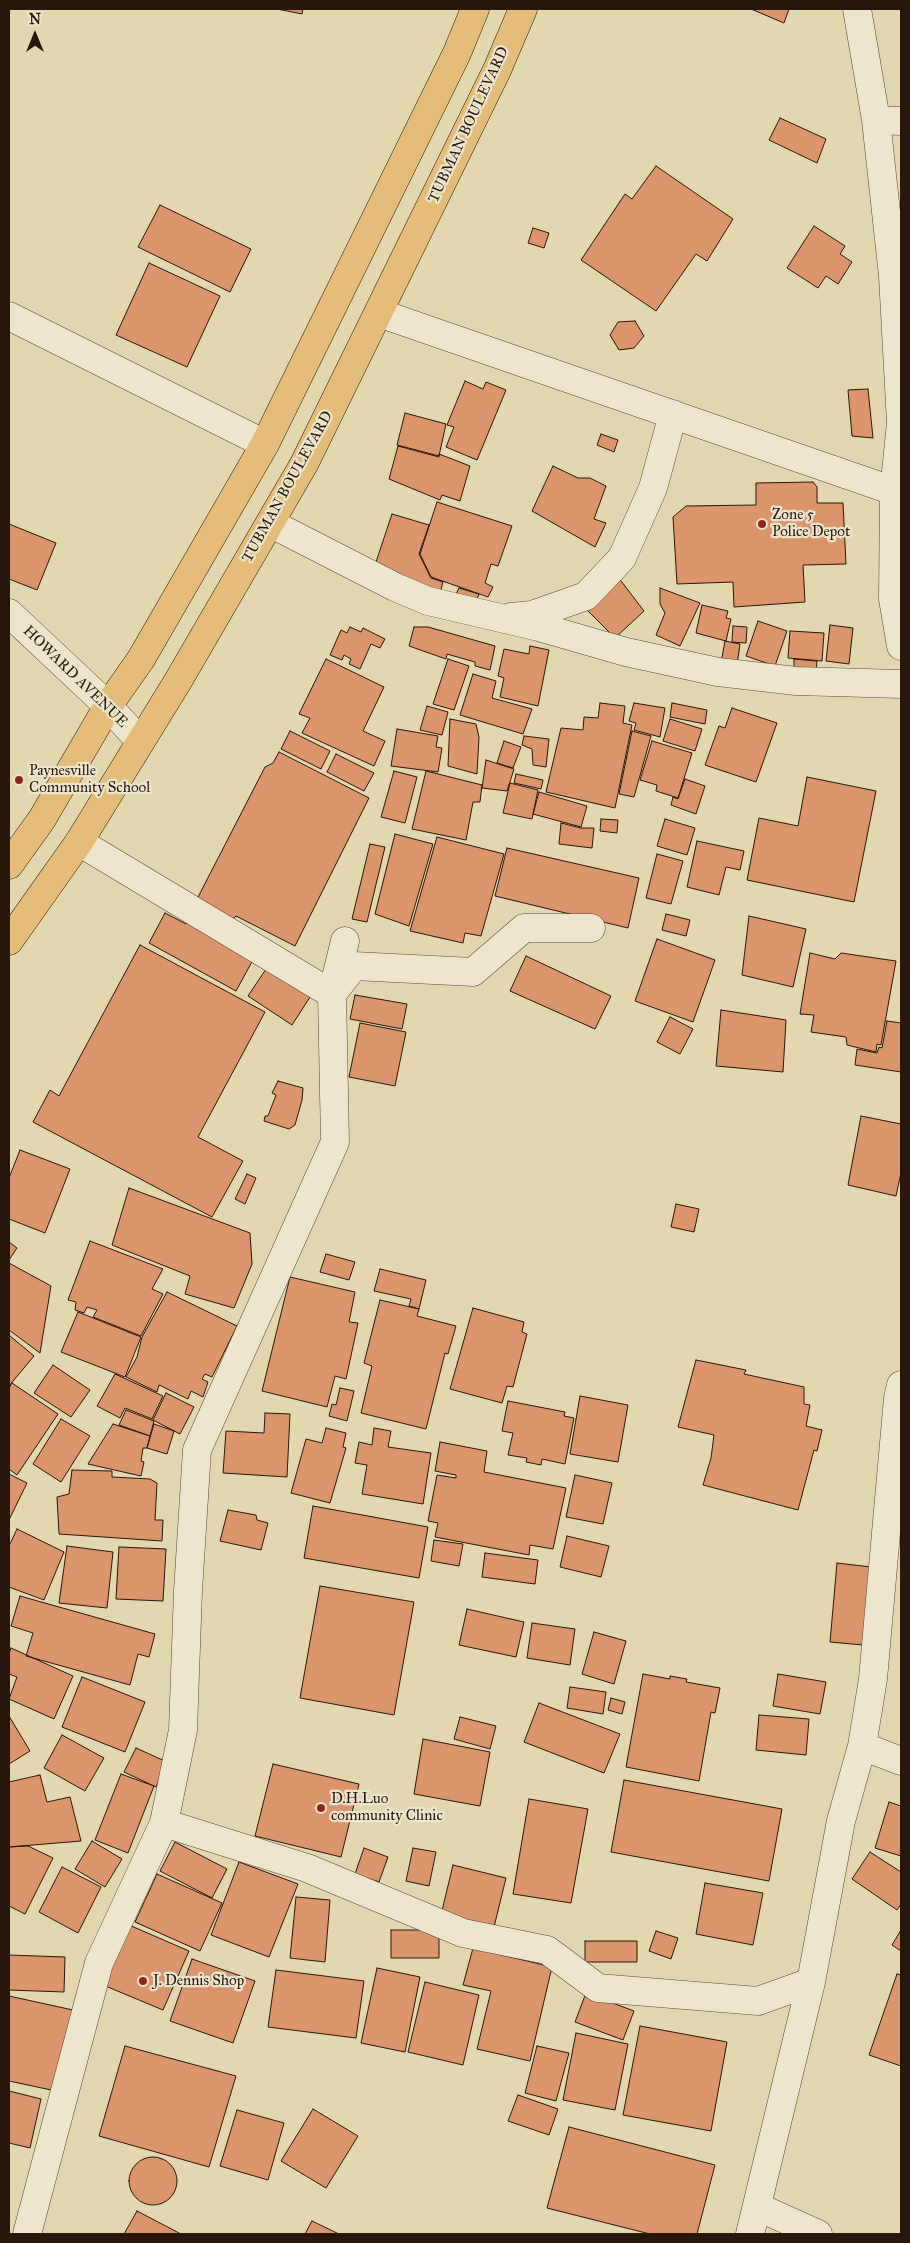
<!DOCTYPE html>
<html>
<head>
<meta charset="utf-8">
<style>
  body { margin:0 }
  #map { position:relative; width:910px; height:2243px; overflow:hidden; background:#e3d7b0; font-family:"IM FELL Great Primer",serif }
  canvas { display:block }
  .frame { position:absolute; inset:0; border:10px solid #28160b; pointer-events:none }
  .north { position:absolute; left:10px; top:10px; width:50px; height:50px; -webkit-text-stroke:4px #ede5cc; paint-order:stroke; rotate:0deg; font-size:14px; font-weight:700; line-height:20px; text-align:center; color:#28160b }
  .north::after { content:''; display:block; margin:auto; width:18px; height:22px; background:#28160b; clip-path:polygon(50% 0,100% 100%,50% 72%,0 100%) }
</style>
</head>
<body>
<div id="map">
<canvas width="910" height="2243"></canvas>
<div class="frame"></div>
<div class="north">N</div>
</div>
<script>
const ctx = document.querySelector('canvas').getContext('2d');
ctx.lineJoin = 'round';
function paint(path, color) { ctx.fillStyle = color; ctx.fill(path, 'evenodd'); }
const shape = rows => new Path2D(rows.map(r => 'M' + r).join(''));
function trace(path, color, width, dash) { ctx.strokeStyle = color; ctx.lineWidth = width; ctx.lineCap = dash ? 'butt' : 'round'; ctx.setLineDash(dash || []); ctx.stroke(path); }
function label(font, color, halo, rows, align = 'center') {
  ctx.font = font + ' "IM FELL Great Primer",serif'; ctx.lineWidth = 4.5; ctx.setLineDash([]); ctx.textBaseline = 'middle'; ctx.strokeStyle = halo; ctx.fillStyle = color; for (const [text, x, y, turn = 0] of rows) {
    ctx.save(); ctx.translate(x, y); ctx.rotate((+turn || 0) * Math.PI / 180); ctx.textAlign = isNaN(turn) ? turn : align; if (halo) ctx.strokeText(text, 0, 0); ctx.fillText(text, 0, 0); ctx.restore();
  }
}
const building = shape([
  [277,9,303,9,302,14,277,9],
  [751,9,789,9,784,23,751,9],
  [780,118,826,139,817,163,769,140,780,118],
  [656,166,733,219,707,261,696,254,656,311,581,260,625,194,632,199,656,166],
  [160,205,251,249,230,292,138,247,160,205],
  [814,226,845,246,840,254,852,262,838,284,826,276,818,288,787,268,814,226],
  [533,228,549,233,544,248,528,243,533,228],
  [149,263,220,296,187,367,116,335,149,263],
  [635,321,644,336,634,348,619,350,610,335,618,322,635,321],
  [465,381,483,389,486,382,506,390,477,460,446,447,454,427,447,425,465,381],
  [868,389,873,438,852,436,848,390,868,389],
  [405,413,446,424,439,456,397,445,405,413],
  [601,434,618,440,614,452,597,445,601,434],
  [398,446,439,457,439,454,470,466,460,501,442,495,440,500,389,479,398,446],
  [553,466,578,478,590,478,606,486,594,519,606,523,595,547,532,511,553,466],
  [813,482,817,487,817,503,843,503,846,564,803,565,805,602,734,607,733,582,677,584,673,517,686,506,756,505,756,483,813,482],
  [437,502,512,526,498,566,491,564,485,583,493,587,488,597,431,577,420,554,437,502],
  [392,514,429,525,419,554,431,578,443,582,440,593,374,568,392,514],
  [9,524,56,543,37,590,9,579,9,524],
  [618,577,644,611,615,638,584,607,618,577],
  [459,588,479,594,476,602,456,594,459,588],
  [660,588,700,603,680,646,656,635,665,613,660,604,660,588],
  [702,605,728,611,726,618,731,619,726,641,696,633,702,605],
  [758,621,787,631,775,666,746,656,758,621],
  [830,625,853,628,849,664,826,661,830,625],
  [733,626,747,627,746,643,732,642,733,626],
  [350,627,361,632,363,628,385,639,380,648,371,644,360,669,349,664,351,659,344,655,342,660,330,655,341,630,347,633,350,627],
  [414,627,428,627,495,646,490,670,475,666,475,662,447,654,446,659,409,646,414,627],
  [790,631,824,633,822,661,788,658,790,631],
  [725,641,740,644,737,665,721,663,725,641],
  [530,646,549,650,538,706,500,697,504,678,498,676,504,649,529,654,530,646],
  [326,659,384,687,363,731,385,741,374,766,302,733,310,718,299,714,326,659],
  [448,659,469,666,454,710,433,704,448,659],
  [794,659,817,661,816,672,794,671,794,659],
  [473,674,496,681,492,698,532,709,523,734,460,715,473,674],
  [600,703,625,706,623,723,632,725,615,808,546,792,561,728,583,730,584,717,598,718,600,703],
  [634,703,665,708,660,737,634,730,636,723,629,721,634,703],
  [672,703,707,710,705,724,670,717,672,703],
  [427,706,448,712,442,735,420,730,427,706],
  [732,708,777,723,756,782,705,765,719,726,725,728,732,708],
  [450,719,476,724,479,737,477,774,448,766,450,719],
  [670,719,702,729,695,751,663,741,670,719],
  [397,729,438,736,436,747,442,748,438,772,391,766,397,729],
  [290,731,330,751,321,769,281,749,290,731],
  [632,731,651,736,634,797,619,794,632,731],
  [524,736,549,739,546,767,533,765,532,749,522,745,524,736],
  [504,741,521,747,513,768,497,763,504,741],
  [652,741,692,753,678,798,656,791,657,785,640,780,652,741],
  [279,752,369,798,295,946,236,916,233,919,196,901,265,767,273,763,279,752],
  [336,754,374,773,364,791,327,772,336,754],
  [486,760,514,769,507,791,482,788,486,760],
  [394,771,417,777,405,823,381,817,394,771],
  [426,771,482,785,480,802,473,802,466,840,412,829,426,771],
  [516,774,543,780,541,789,514,783,516,774],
  [807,777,876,791,854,902,747,880,759,818,798,826,807,777],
  [685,779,705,786,696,814,671,805,673,797,678,799,685,779],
  [510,783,538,790,532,819,503,813,510,783],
  [539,792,587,806,581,827,533,814,539,792],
  [601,819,618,820,617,833,600,831,601,819],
  [665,819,695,828,687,855,657,846,665,819],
  [561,823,581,828,594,828,592,848,559,844,561,823],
  [395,834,433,844,409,926,375,914,395,834],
  [437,837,504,854,481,936,465,933,463,943,410,931,437,837],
  [697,841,744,851,740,870,726,867,719,895,687,887,697,841],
  [370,844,385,847,367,922,352,919,370,844],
  [507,848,639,878,628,928,495,896,507,848],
  [657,854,683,861,671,904,646,898,657,854],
  [165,913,186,924,188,921,254,958,236,991,149,943,165,913],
  [666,914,690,920,686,936,662,930,666,914],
  [749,916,806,929,793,987,742,975,749,916],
  [657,939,715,960,693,1022,635,1001,657,939],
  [140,945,265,1012,198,1137,243,1161,212,1217,33,1122,50,1090,59,1096,140,945],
  [810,953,835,959,841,953,896,961,881,1045,877,1044,876,1052,847,1045,846,1037,811,1032,814,1015,800,1014,810,953],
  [526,956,611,996,595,1029,510,991,526,956],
  [268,966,312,994,292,1025,248,996,268,966],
  [355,995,407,1004,402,1029,350,1019,355,995],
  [721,1010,786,1020,783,1072,716,1066,721,1010],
  [670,1017,693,1029,680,1054,657,1042,670,1017],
  [887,1021,901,1023,901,1072,855,1065,857,1049,877,1053,879,1047,882,1048,887,1021],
  [360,1023,406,1032,395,1086,349,1077,360,1023],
  [278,1081,303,1088,302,1100,295,1125,289,1129,264,1121,265,1116,268,1116,276,1095,272,1093,278,1081],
  [861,1116,901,1124,901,1173,896,1196,848,1185,861,1116],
  [20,1150,70,1169,45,1233,9,1219,9,1178,20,1150],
  [247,1174,256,1178,245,1204,235,1199,247,1174],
  [129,1188,250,1233,252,1264,234,1308,185,1294,190,1276,112,1245,129,1188],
  [676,1204,699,1209,694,1232,671,1227,676,1204],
  [90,1241,163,1269,152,1289,163,1294,141,1336,93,1317,97,1310,87,1307,84,1313,75,1310,76,1302,68,1300,90,1241],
  [9,1242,17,1248,9,1260,9,1242],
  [326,1254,355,1262,349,1280,320,1272,326,1254],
  [9,1263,51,1286,40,1353,9,1330,9,1263],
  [380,1269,426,1280,419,1309,409,1306,411,1299,374,1291,380,1269],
  [290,1277,355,1292,349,1322,358,1323,346,1379,335,1376,327,1407,262,1391,290,1277],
  [167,1292,237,1326,212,1377,205,1374,202,1379,208,1382,203,1397,191,1391,188,1399,159,1385,157,1392,126,1377,137,1357,142,1337,167,1292],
  [380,1300,419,1309,417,1316,456,1326,448,1354,445,1353,426,1429,361,1413,372,1366,364,1363,380,1300],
  [473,1308,524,1322,522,1332,527,1334,513,1387,507,1386,502,1403,450,1389,473,1308],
  [78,1312,141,1337,125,1377,61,1352,78,1312],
  [9,1335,34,1356,9,1386,9,1335],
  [696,1360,746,1370,744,1374,804,1387,804,1404,810,1405,806,1426,822,1430,817,1451,814,1450,798,1510,703,1485,711,1458,714,1435,678,1427,696,1360],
  [53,1365,90,1390,71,1417,34,1393,53,1365],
  [115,1374,163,1396,152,1419,125,1408,120,1418,97,1406,115,1374],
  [12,1383,58,1414,17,1475,9,1469,9,1388,12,1383],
  [340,1388,354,1391,347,1421,329,1416,332,1404,336,1405,340,1388],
  [166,1393,194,1407,180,1434,153,1420,166,1393],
  [580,1396,628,1405,618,1462,570,1454,580,1396],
  [508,1401,565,1412,564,1416,574,1418,565,1464,542,1459,541,1465,526,1462,527,1458,508,1455,513,1433,502,1431,508,1401],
  [126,1410,154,1421,150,1436,119,1425,126,1410],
  [265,1413,290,1414,287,1477,223,1473,226,1431,264,1433,265,1413],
  [61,1419,90,1436,61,1482,33,1464,61,1419],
  [113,1424,150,1436,147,1448,143,1448,141,1461,144,1462,141,1476,88,1464,113,1424],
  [154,1424,174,1431,167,1454,147,1448,154,1424],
  [326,1428,346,1433,343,1447,346,1448,330,1503,291,1493,306,1439,322,1443,326,1428],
  [374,1428,391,1431,388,1447,431,1453,423,1504,362,1494,367,1465,355,1463,359,1442,372,1445,374,1428],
  [440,1442,487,1451,484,1472,566,1488,553,1549,530,1545,529,1555,435,1537,438,1523,428,1521,437,1475,456,1478,456,1475,435,1471,440,1442],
  [72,1470,112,1471,112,1477,150,1479,157,1483,155,1520,163,1520,162,1541,59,1534,57,1497,69,1494,72,1470],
  [9,1474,27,1483,9,1520,9,1474],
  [575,1475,612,1483,603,1524,566,1517,575,1475],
  [313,1506,428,1527,419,1578,304,1558,313,1506],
  [228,1510,256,1515,257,1520,268,1523,261,1550,220,1541,228,1510],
  [17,1529,64,1552,44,1600,9,1587,9,1546,17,1529],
  [567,1536,609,1546,601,1577,560,1567,567,1536],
  [434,1540,463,1544,459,1566,431,1561,434,1540],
  [67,1546,113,1552,107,1608,59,1603,67,1546],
  [119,1547,166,1549,163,1601,116,1599,119,1547],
  [485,1553,538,1560,535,1584,482,1577,485,1553],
  [837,1563,871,1567,863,1645,830,1642,837,1563],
  [320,1586,414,1602,394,1715,300,1698,320,1586],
  [20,1596,155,1634,149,1657,138,1654,130,1685,26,1656,33,1633,11,1626,20,1596],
  [467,1609,524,1622,516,1657,459,1645,467,1609],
  [532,1623,575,1629,570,1665,527,1658,532,1623],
  [594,1632,626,1641,614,1684,582,1674,594,1632],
  [11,1648,73,1676,54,1719,9,1699,17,1677,9,1674,9,1654,11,1648],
  [643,1674,670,1679,670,1676,687,1679,686,1682,720,1688,715,1713,711,1712,699,1781,626,1767,643,1674],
  [778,1674,826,1682,820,1714,773,1706,778,1674],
  [82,1677,145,1702,125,1752,62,1727,82,1677],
  [570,1687,606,1692,603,1714,567,1708,570,1687],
  [611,1698,625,1702,622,1714,608,1710,611,1698],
  [539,1703,620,1734,604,1773,524,1742,539,1703],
  [759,1715,809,1719,806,1755,756,1750,759,1715],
  [9,1716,30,1751,9,1764,9,1716],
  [460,1717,496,1726,490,1749,454,1739,460,1717],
  [62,1735,104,1758,85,1791,44,1768,62,1735],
  [423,1739,490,1752,480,1806,414,1794,423,1739],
  [136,1748,167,1762,156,1787,124,1772,136,1748],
  [273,1764,359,1784,341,1857,255,1836,273,1764],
  [121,1774,154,1786,128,1853,95,1840,121,1774],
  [40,1775,47,1802,70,1797,81,1841,9,1847,9,1782,40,1775],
  [624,1780,782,1809,769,1881,611,1852,624,1780],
  [529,1799,588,1809,571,1903,513,1894,529,1799],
  [889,1802,901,1806,901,1856,875,1848,889,1802],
  [92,1841,122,1859,105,1887,75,1869,92,1841],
  [175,1842,227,1869,212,1898,160,1871,175,1842],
  [28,1846,53,1858,25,1914,9,1906,9,1847,28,1846],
  [364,1848,388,1857,379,1882,355,1874,364,1848],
  [413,1848,436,1852,429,1886,406,1881,413,1848],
  [870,1852,901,1872,901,1904,897,1910,852,1879,870,1852],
  [239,1862,298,1884,269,1957,211,1935,239,1862],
  [453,1865,506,1878,493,1931,440,1919,453,1865],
  [62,1867,101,1887,78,1933,39,1912,62,1867],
  [157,1874,222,1903,200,1951,135,1922,157,1874],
  [705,1883,763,1893,753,1945,696,1934,705,1883],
  [296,1897,330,1900,325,1962,290,1958,296,1897],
  [129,1925,189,1951,163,2010,103,1985,129,1925],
  [391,1930,439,1930,439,1958,391,1958,391,1930],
  [901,1930,901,1951,892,1945,901,1930],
  [656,1931,678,1938,671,1959,649,1951,656,1931],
  [585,1941,637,1941,637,1962,585,1962,585,1941],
  [473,1948,552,1967,530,2061,477,2049,491,1991,463,1985,473,1948],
  [9,1955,65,1957,64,1992,9,1990,9,1955],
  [192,1959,255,1981,233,2043,170,2021,192,1959],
  [377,1968,420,1977,405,2052,361,2043,377,1968],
  [276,1970,364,1981,356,2038,268,2027,276,1970],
  [897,1974,901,1975,901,2066,869,2055,897,1974],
  [425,1982,479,1995,463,2065,408,2052,425,1982],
  [586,1993,634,2011,623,2040,575,2022,586,1993],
  [9,1996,73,2010,56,2091,9,2081,9,1996],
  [640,2026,727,2042,711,2131,623,2115,640,2026],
  [576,2033,628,2044,615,2110,563,2100,576,2033],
  [125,2046,236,2076,209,2167,99,2136,125,2046],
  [537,2046,569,2053,556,2101,525,2093,537,2046],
  [9,2091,41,2099,30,2148,9,2143,9,2091],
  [518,2095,558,2109,549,2135,508,2121,518,2095],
  [313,2109,358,2136,326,2188,281,2161,313,2109],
  [237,2110,284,2123,268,2180,220,2166,237,2110],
  [569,2127,715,2165,697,2234,650,2234,547,2208,569,2127],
  '129 2181a24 24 0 1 1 48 0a24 24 0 1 1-48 0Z',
  [137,2211,181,2234,124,2234,137,2211],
  [312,2221,339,2234,305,2234,312,2221]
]);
const minor = shape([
  [857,9,876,120,893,276,901,423,894,491,893,599,901,646],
  [876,120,901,121],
  [379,313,894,491],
  [9,316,265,444],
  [270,523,395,587,428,601,539,627,626,652,718,672,796,681,901,684],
  [9,613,108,706,140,741],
  [511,617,532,615,586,596,622,558,653,488,673,414],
  [79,842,332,994,354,966,473,972,524,928,591,928],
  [862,1746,901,1761],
  [164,1823,307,1868,463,1933,547,1950,598,1988,758,2001,811,1982],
  [758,2207,818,2234],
  [27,2234,99,1963,164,1823,183,1730,188,1591,197,1450,335,1142,332,994,345,941],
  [750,2234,811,1982,841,1821,862,1746,873,1679,898,1398,901,1385]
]);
const highway = shape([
  [9,865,42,819,108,706,141,659,265,444,457,53,475,9],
  [9,941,79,842,178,681,304,464,497,70,523,9]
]);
const markers = [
  [762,524,5,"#8f2418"],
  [19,780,5,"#8f2418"],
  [321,1808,5,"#8f2418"],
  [143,1981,5,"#8f2418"]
];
const streetNames = [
  ["TUBMAN BOULEVARD",469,125,-65],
  ["TUBMAN BOULEVARD",288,487,-61],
  ["HOWARD AVENUE",75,677,44]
];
const poiNames = [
  ["Zone 5",772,515],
  ["Police Depot",772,532],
  ["Paynesville",29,771],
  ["Community School",29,788],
  ["D.H.Luo",331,1799],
  ["community Clinic",331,1816],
  ["J. Dennis Shop",153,1981]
];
paint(building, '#db956d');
trace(building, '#28160b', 1);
trace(minor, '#574634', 29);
trace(highway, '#28160b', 29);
trace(minor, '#ede5cc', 28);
trace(highway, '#e2bc78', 28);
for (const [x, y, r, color] of markers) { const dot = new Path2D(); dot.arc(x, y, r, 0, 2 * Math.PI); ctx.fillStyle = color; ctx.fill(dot); trace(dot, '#ede5cc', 2); }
label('15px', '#28160b', '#ede5cc', streetNames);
label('15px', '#28160b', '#ede5cc', poiNames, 'left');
</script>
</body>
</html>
